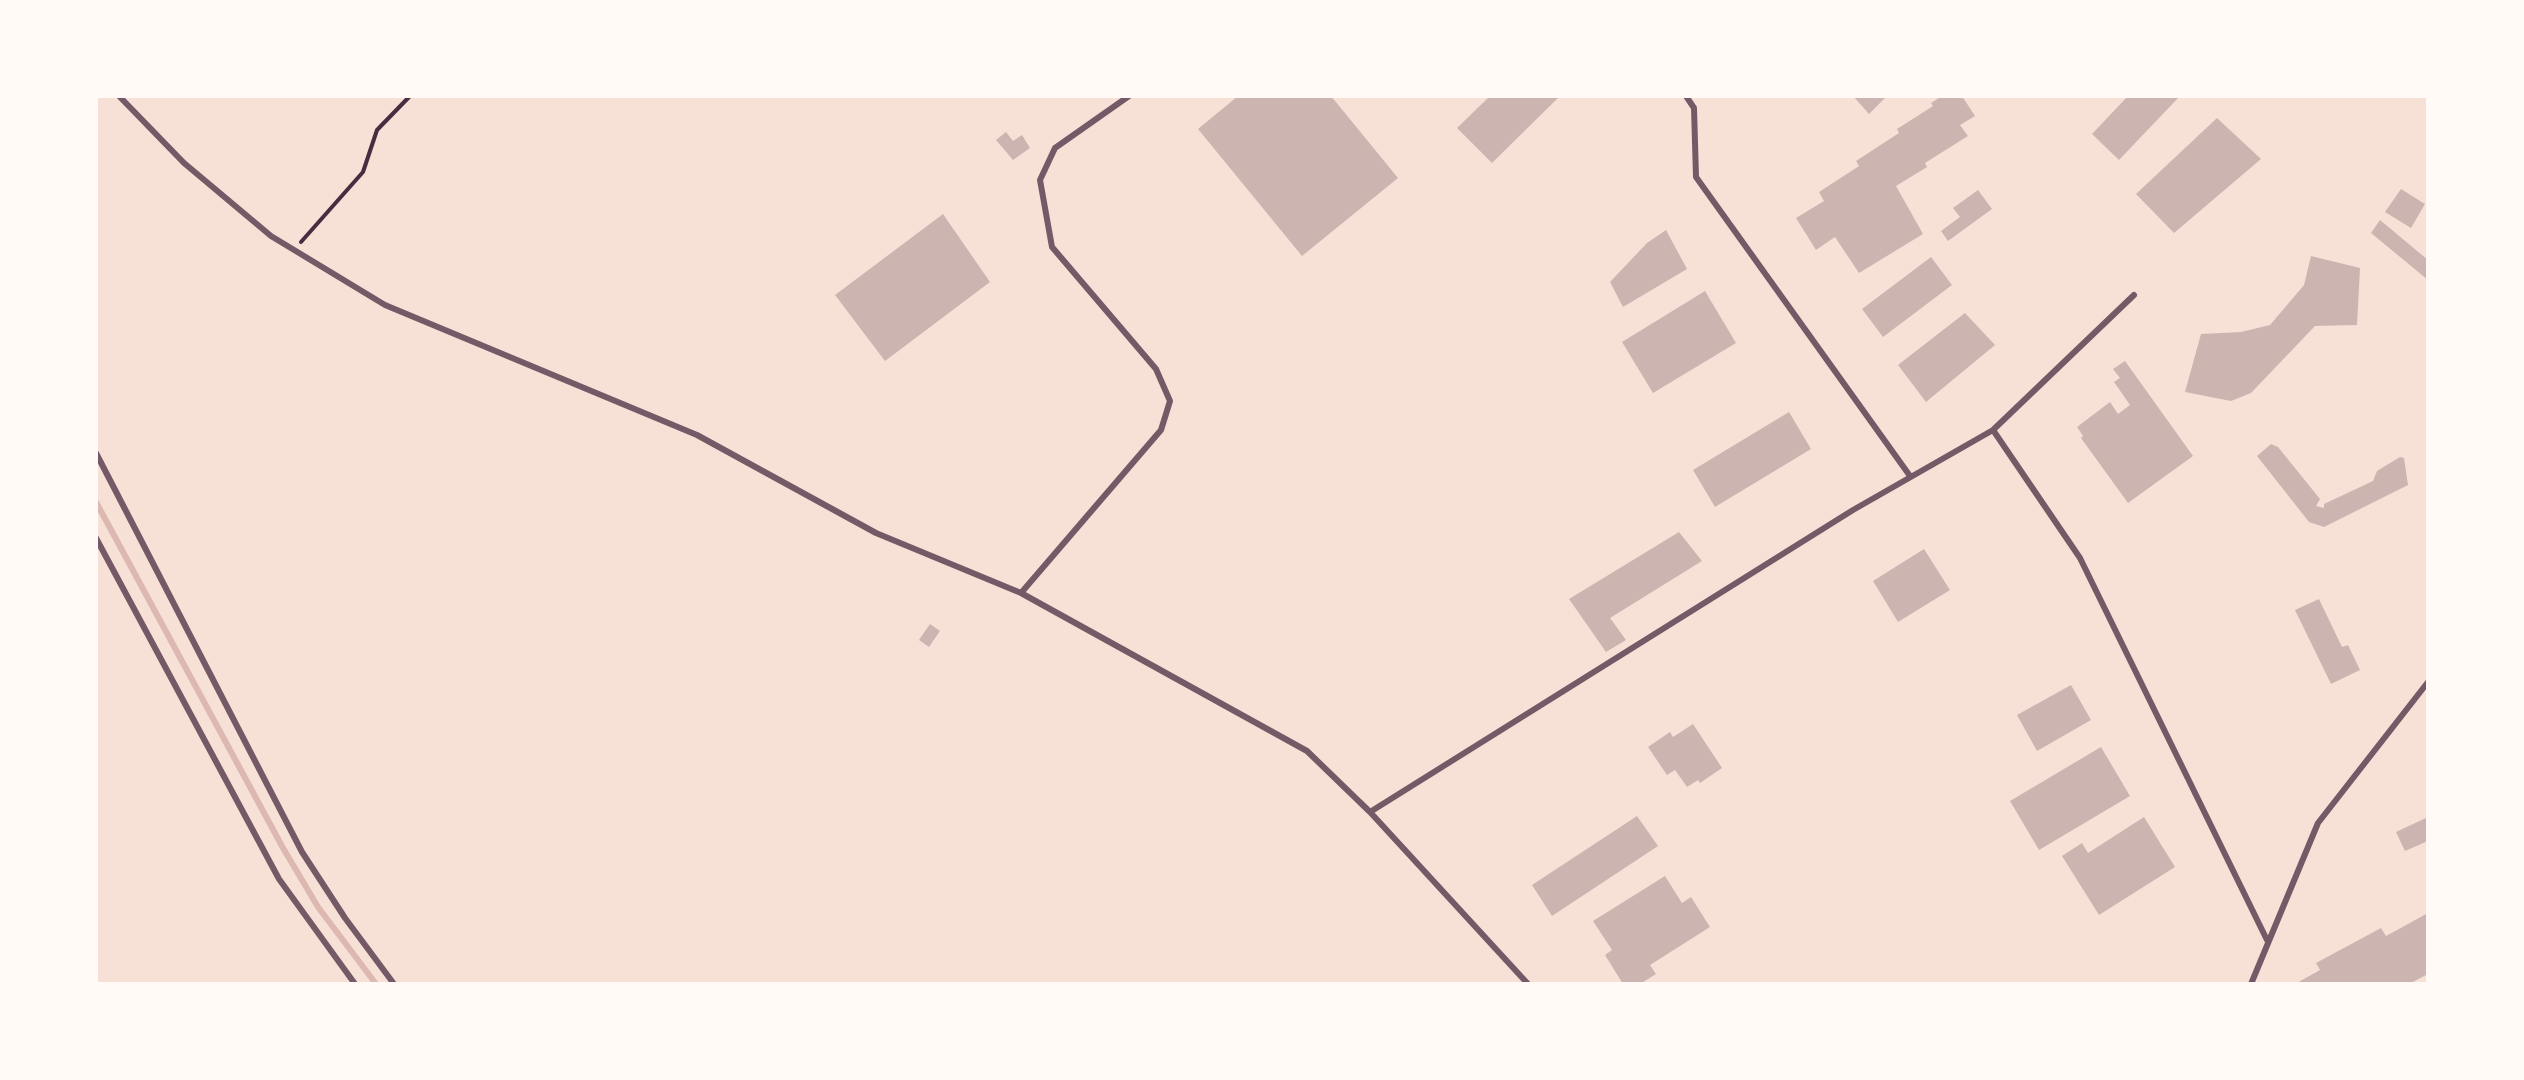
<!DOCTYPE html>
<html>
<head>
<meta charset="utf-8">
<style>
  body { margin:0 }
  #map { position:relative; width:2524px; height:1080px; overflow:hidden; background:#f7e1d7; font-family:"Fira Sans",sans-serif }
  canvas { display:block }
  .frame { position:absolute; inset:0; border:98px solid #fffaf5; pointer-events:none }
</style>
</head>
<body>
<div id="map">
<canvas width="2524" height="1080"></canvas>
<div class="frame"></div>
</div>
<script>
const ctx = document.querySelector('canvas').getContext('2d');
ctx.lineJoin = 'round';
const shape = rows => new Path2D(rows.map(r => 'M' + r).join(''));
function trace(path, color, width, dash) { ctx.strokeStyle = color; ctx.lineWidth = width; ctx.lineCap = dash ? 'butt' : 'round'; ctx.setLineDash(dash || []); ctx.stroke(path); }
function paint(path, color) { ctx.fillStyle = color; ctx.fill(path, 'evenodd'); }
const stream = shape([
  [96,502,283,848,318,907,376,984]
]);
const building = shape([
  [1238,96,1331,96,1398,178,1302,256,1198,129],
  [1490,96,1560,96,1492,163,1457,128],
  [1853,96,1887,96,1869,114],
  [1942,96,1962,96,1975,116,1960,125,1968,136,1925,163,1927,167,1896,186,1923,234,1859,273,1835,237,1816,250,1796,218,1824,201,1819,192,1859,166,1856,161,1899,133,1897,129,1933,106,1931,103],
  [2128,96,2180,96,2119,160,2092,134],
  [2217,118,2261,159,2174,233,2136,194],
  [1006,132,1013,141,1022,135,1030,148,1013,160,996,140],
  [2401,189,2425,204,2411,228,2385,212],
  [1978,190,1992,209,1948,241,1941,231,1960,217,1953,208],
  [943,214,990,282,885,361,835,295],
  [2380,220,2428,260,2428,280,2371,233],
  [1666,230,1687,269,1623,307,1610,282,1647,243],
  [2311,256,2360,268,2357,325,2315,326,2251,393,2231,401,2185,392,2201,334,2241,332,2270,325,2304,285],
  [1931,257,1952,285,1883,337,1862,309],
  [1705,291,1736,343,1653,393,1622,342],
  [1965,313,1995,345,1926,402,1898,365],
  [2125,361,2193,456,2128,503,2081,438,2083,436,2077,427,2110,402,2118,414,2130,405,2114,382,2120,378,2113,369],
  [1789,412,1811,449,1715,507,1693,470],
  [2271,444,2278,447,2320,499,2316,506,2324,508,2324,504,2373,481,2377,471,2400,457,2404,458,2408,485,2324,527,2309,522,2257,456],
  [1679,532,1702,561,1610,618,1626,640,1606,652,1569,599],
  [1924,549,1950,590,1898,622,1873,581],
  [2319,599,2342,647,2348,645,2360,670,2331,684,2295,610],
  [930,624,940,631,929,647,919,640],
  [2071,685,2091,720,2037,751,2017,715],
  [1693,724,1722,768,1700,783,1698,780,1687,787,1675,770,1667,775,1648,747,1670,732,1673,737],
  [2101,747,2130,796,2039,850,2010,801],
  [1637,816,1658,846,1552,916,1532,885],
  [2144,817,2175,867,2099,915,2062,856,2082,843,2088,853],
  [2428,817,2428,841,2405,851,2396,832],
  [1665,876,1682,903,1691,897,1710,927,1650,965,1656,974,1640,984,1623,984,1605,955,1612,950,1593,921],
  [2428,913,2428,974,2409,984,2295,984,2320,970,2316,963,2381,928,2386,936]
]);
const path = shape([
  [301,242,363,172,377,130,410,96]
]);
const minor = shape([
  [119,96,184,163,271,236,385,305,697,435,876,533,1021,593,1307,751,1370,812,1528,984],
  [1686,96,1694,108,1696,177,1910,476],
  [1993,430,2080,558,2267,940],
  [96,453,302,852,345,918,394,984],
  [96,538,279,879,355,984],
  [1021,593,1161,430,1170,401,1156,369,1052,247,1040,180,1055,148,1129,96],
  [1370,812,1853,510,1993,430,2134,295],
  [2251,984,2318,823,2428,682]
]);
trace(stream, '#dcb8b0', 6);
paint(building, '#ccb4b1');
trace(path, '#4a2c40', 4);
trace(minor, '#755966', 6);
</script>
</body>
</html>
